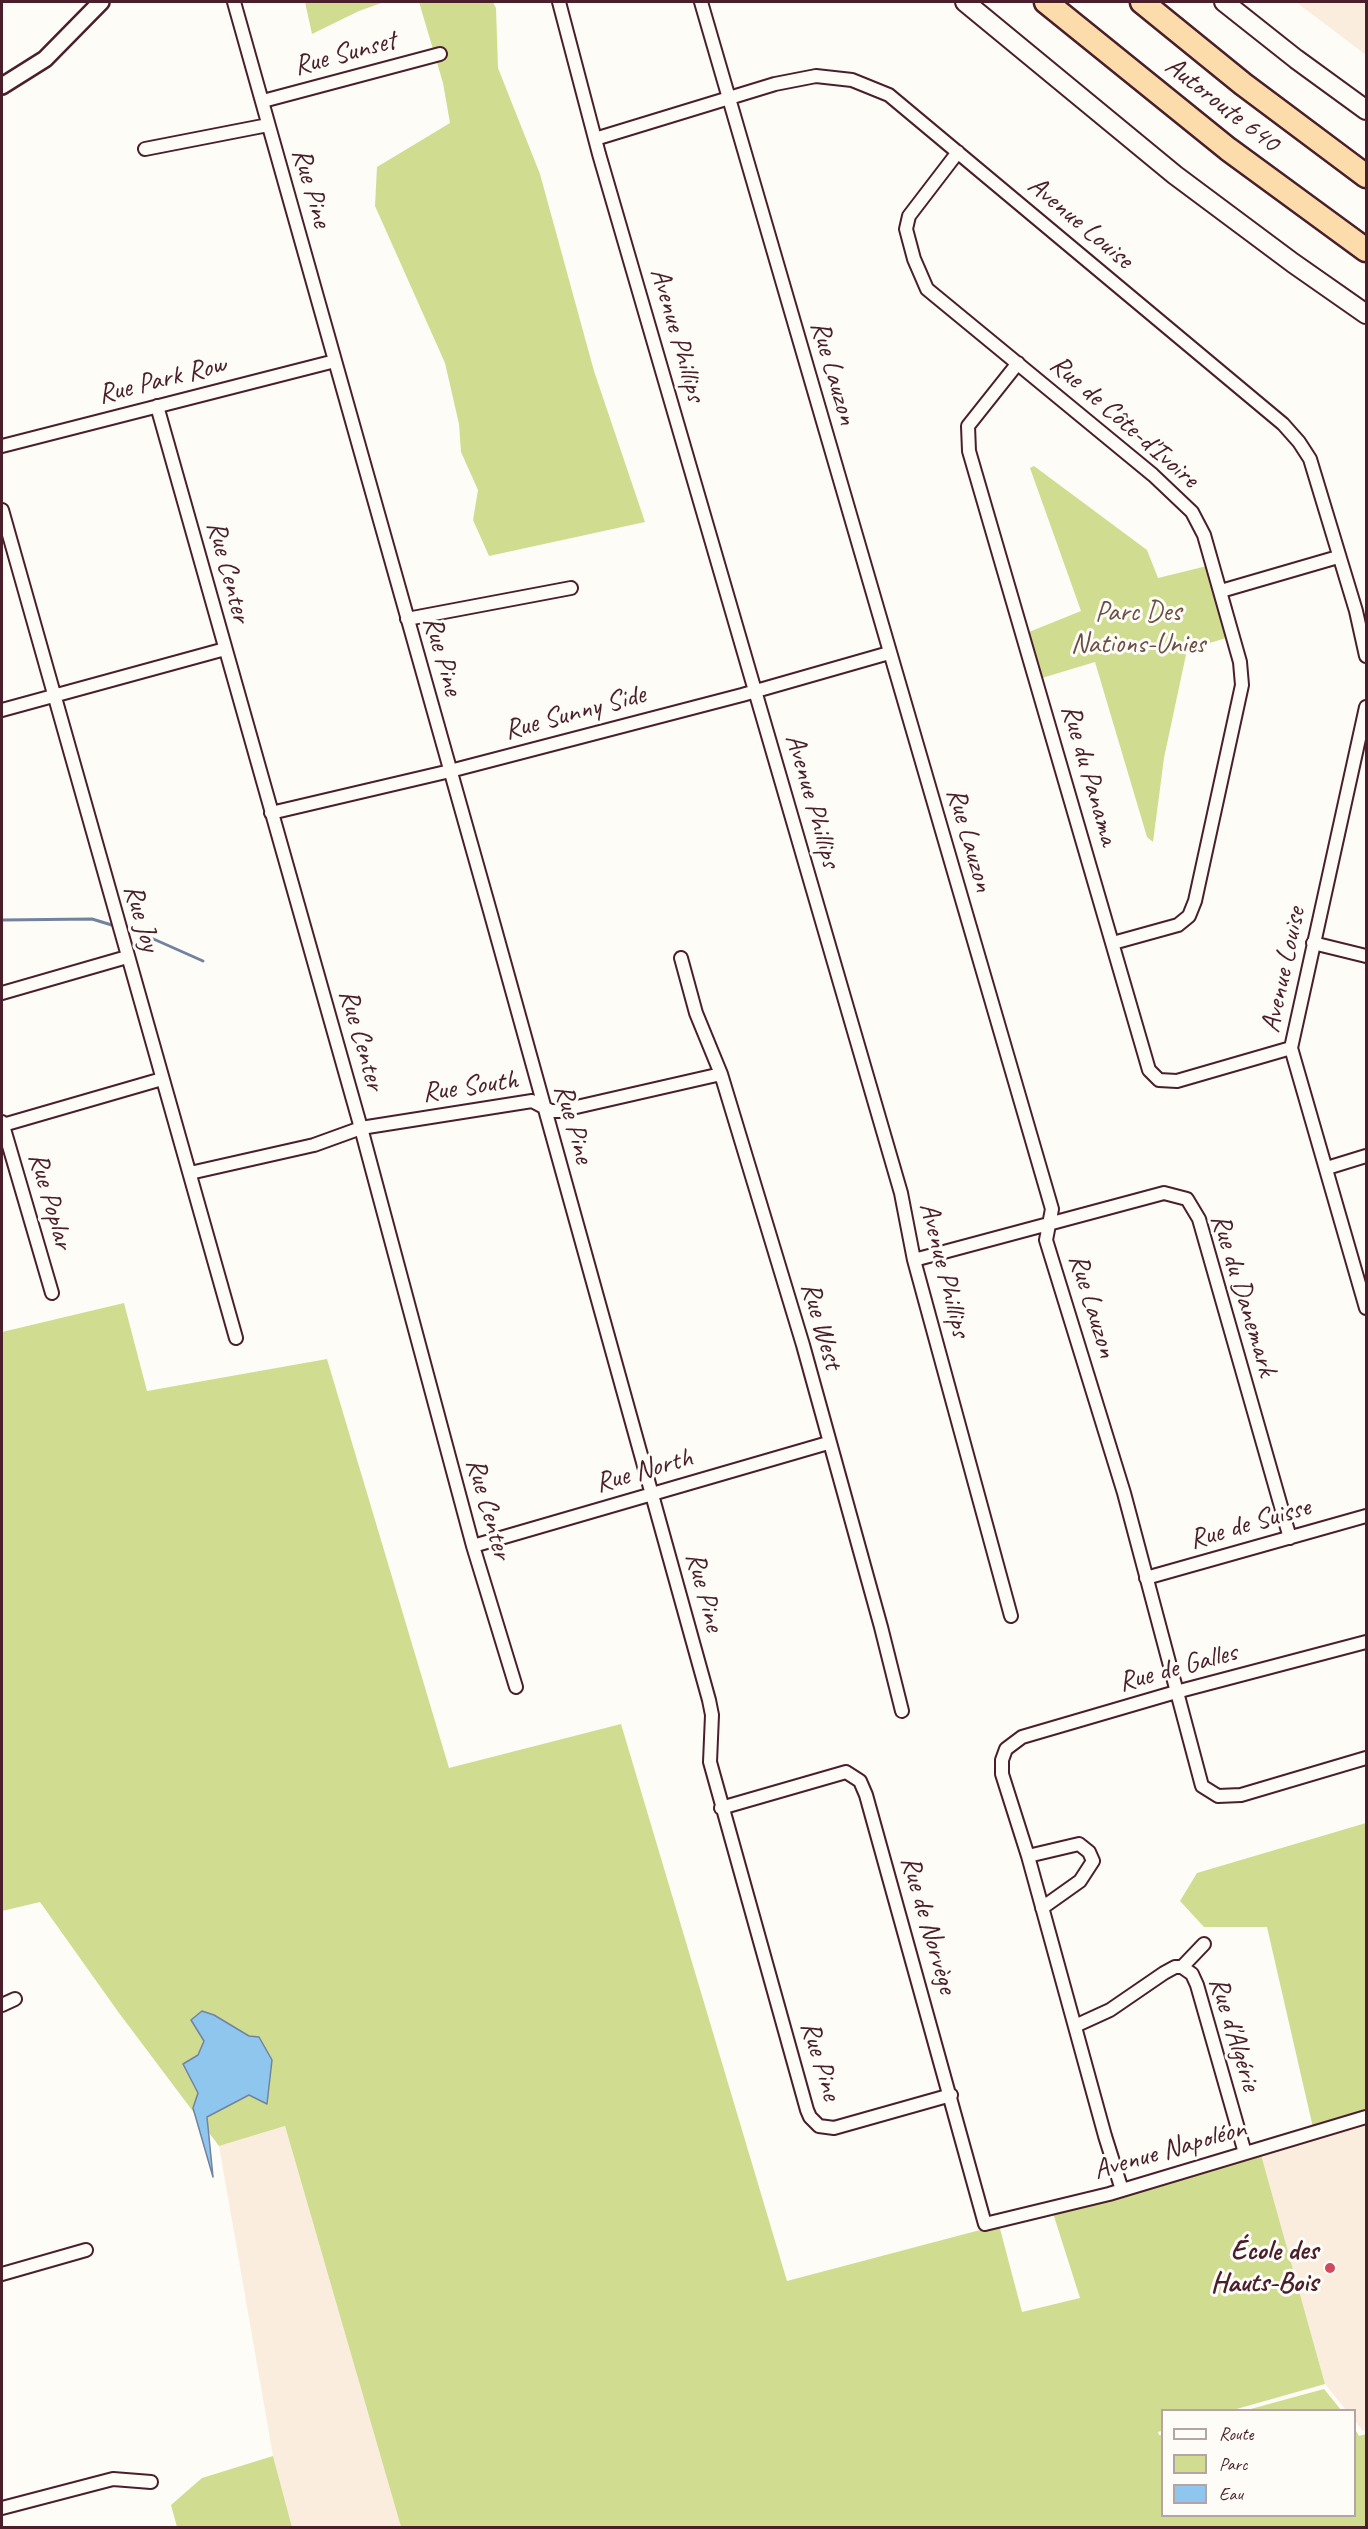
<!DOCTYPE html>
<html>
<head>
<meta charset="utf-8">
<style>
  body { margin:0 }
  #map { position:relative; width:1368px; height:2529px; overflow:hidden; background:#fdfcf7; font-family:Caveat,sans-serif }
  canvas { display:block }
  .frame { position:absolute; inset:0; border:3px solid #4a1f2b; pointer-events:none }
  .legend { position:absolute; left:1161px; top:2409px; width:195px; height:108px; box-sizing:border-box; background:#fdfcf7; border:2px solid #b5a4a5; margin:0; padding:8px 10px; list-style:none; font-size:18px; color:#4a1f2b }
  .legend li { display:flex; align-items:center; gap:12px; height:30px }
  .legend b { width:30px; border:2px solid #b5a4a5 }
</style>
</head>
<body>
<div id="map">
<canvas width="1368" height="2529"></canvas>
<div class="frame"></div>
<ul class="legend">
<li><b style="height:8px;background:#fdfcf7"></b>Route</li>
<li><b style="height:16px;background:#d0dd91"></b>Parc</li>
<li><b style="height:16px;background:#8ec6ed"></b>Eau</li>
</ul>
</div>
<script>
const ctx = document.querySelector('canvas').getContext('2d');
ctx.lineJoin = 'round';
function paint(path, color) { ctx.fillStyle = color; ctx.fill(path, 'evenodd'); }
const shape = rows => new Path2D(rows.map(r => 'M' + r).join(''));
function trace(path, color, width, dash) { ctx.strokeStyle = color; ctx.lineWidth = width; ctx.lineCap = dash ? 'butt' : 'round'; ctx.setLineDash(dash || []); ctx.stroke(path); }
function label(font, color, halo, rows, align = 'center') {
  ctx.font = font + ' Caveat,sans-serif'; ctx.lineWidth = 6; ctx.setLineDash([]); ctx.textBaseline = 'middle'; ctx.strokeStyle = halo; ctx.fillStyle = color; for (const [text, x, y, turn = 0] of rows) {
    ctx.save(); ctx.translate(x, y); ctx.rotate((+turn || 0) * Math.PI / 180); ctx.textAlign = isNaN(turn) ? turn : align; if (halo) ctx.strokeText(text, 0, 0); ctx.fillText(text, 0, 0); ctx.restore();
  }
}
const built = shape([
  [1296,2,1366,2,1366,55],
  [1366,2122,1366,2430,1363,2431,1355,2421,1354,2410,1346,2410,1325,2384,1260,2151],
  [285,2126,401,2527,292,2527,273,2456,219,2146]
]);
const green = shape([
  [305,2,384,2,359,11,312,34],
  [419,2,493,2,496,8,498,68,540,174,594,371,645,522,489,556,473,520,478,490,461,452,459,424,445,363,375,206,377,167,450,123,443,83],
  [1034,466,1147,550,1158,578,1207,566,1226,638,1187,650,1164,758,1153,842,1147,837,1095,662,1042,678,1029,632,1081,611,1030,468],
  [124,1303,147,1391,327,1359,449,1768,621,1724,787,2281,999,2225,1022,2312,1080,2298,1052,2210,1260,2151,1325,2384,1233,2410,1162,2410,1162,2431,1158,2432,1159,2435,1162,2435,1162,2516,1354,2516,1355,2429,1359,2436,1366,2434,1366,2527,401,2527,285,2126,219,2146,119,2013,40,1902,2,1911,2,1332],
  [1366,1823,1366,2110,1314,2132,1267,1927,1204,1927,1180,1901,1197,1873],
  [1324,2389,1341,2410,1247,2410],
  [273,2456,292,2527,177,2527,171,2505,202,2478]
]);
const water = shape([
  [202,2011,214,2015,249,2036,259,2037,272,2060,267,2104,249,2095,207,2117,213,2177,193,2108,198,2093,183,2064,198,2055,204,2041,191,2020,202,2011]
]);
const stream = shape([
  [2,920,92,919,115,926],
  [124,928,140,933,203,961]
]);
const minor = shape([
  [234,2,490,911,709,1700,712,1715,710,1762,807,2110,810,2117,819,2126,834,2128,951,2095],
  [559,2,599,154,901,1193,914,1260,1011,1616],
  [701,2,1052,1209,1046,1240,1124,1493,1202,1786,1218,1796,1241,1795,1366,1758],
  [263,101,440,54],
  [595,139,775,84,816,76,852,80,889,95,1283,424,1299,442,1310,459,1356,611,1366,656],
  [145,149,268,125],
  [958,152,909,216,906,229,914,259,927,289,1153,475,1192,512,1204,535,1240,662,1242,685,1195,901,1189,916,1178,925,1113,943],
  [1018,363,968,426,969,451,1149,1070,1159,1080,1177,1081,1291,1048],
  [157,406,361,1128,473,1546,516,1687],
  [2,446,335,361],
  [2,510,236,1338],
  [1221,591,1338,557],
  [407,619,571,588],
  [1366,707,1291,1048,1366,1308],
  [2,710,225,649],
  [271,813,450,771,742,695,889,653],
  [1313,943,1366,956],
  [681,958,696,1013,721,1074,803,1345,881,1627,902,1711],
  [2,993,127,957],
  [2,1122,52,1293],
  [3,1125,162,1079],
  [1327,1168,1366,1156],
  [190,1173,314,1145,361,1128,532,1101,551,1111,559,1111,721,1074],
  [914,1260,1164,1193,1187,1199,1199,1219,1290,1538],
  [473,1546,828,1443],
  [1146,1578,1366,1516],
  [721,1808,846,1772,860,1781,866,1795,985,2224,1109,2194,1366,2117],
  [1028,1856,1079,1844,1089,1852,1093,1861,1080,1881,1042,1908],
  [1182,1967,1192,1974,1197,1985,1245,2153],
  [2,2005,15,1999],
  [1075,2026,1110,2010,1164,1973,1175,1967,1182,1967,1204,1944],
  [1122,2190,1105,2136,1028,1856,1002,1774,1002,1760,1006,1749,1022,1737,1176,1692,1366,1642],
  [2,2274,86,2250],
  [2,2508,113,2479,151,2482]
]);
const tertiary = shape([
  [2,86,45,59,101,2]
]);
const secondary = shape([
  [965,2,1175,175,1293,263,1366,314],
  [1224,2,1296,59,1366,110]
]);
const motorway = shape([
  [1046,2,1228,149,1366,250],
  [1142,2,1243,84,1366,176]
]);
const markers = [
  [1330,2268,6,"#d1495b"]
];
const streetNames = [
  ["Rue Sunset",345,54,-15],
  ["Autoroute 640",1222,105,38],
  ["Rue Pine",311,188,74],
  ["Avenue Louise",1080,223,40],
  ["Avenue Phillips",677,335,74],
  ["Rue Lauzon",833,373,74],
  ["Rue Park Row",162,380,-14],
  ["Rue de Côte-d'Ivoire",1124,422,41],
  ["Rue Center",228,572,75],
  ["Rue Pine",442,656,74],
  ["Rue Sunny Side",575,713,-15],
  ["Rue du Panama",1089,775,74],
  ["Avenue Phillips",812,801,74],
  ["Rue Lauzon",969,840,74],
  ["Rue Joy",141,918,74],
  ["Avenue Louise",1284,970,-78],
  ["Rue Center",361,1040,74],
  ["Rue South",470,1087,-8],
  ["Rue Pine",573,1124,74],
  ["Rue Poplar",50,1201,74],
  ["Avenue Phillips",944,1270,76],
  ["Rue du Danemark",1243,1295,73],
  ["Rue Lauzon",1092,1306,73],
  ["Rue West",821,1326,74],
  ["Rue North",644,1471,-16],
  ["Rue Center",488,1509,74],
  ["Rue de Suisse",1250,1524,-16],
  ["Rue Pine",704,1592,75],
  ["Rue de Galles",1178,1668,-15],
  ["Rue de Norvège",928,1925,74],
  ["Rue d'Algérie",1234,2034,73],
  ["Rue Pine",820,2061,73],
  ["Avenue Napoléon",1170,2150,-16]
];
const parkNames = [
  ["Parc Des",1138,613],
  ["Nations-Unies",1138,645]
];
const poiNames = [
  ["École des",1318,2252],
  ["Hauts-Bois",1318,2284]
];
paint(built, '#fbedde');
paint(green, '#d0dd91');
paint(water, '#8ec6ed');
trace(water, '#73839f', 1.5);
trace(stream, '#73839f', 3);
trace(minor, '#4a1f2b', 16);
trace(tertiary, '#4a1f2b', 20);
trace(secondary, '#4a1f2b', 22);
trace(motorway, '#4a1f2b', 27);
trace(minor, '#fdfcf7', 12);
trace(tertiary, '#fdfcf7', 15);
trace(secondary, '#fdfcf7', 18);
trace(motorway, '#fddcac', 22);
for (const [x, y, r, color] of markers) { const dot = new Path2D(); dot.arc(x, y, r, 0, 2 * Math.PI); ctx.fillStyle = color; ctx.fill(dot); trace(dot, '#fdfcf7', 2); }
label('28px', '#4a1f2b', '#fdfcf7', streetNames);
label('28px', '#6c4e44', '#fdfcf7', parkNames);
label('bold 28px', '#4a1f2b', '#fdfcf7', poiNames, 'right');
</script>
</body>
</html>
